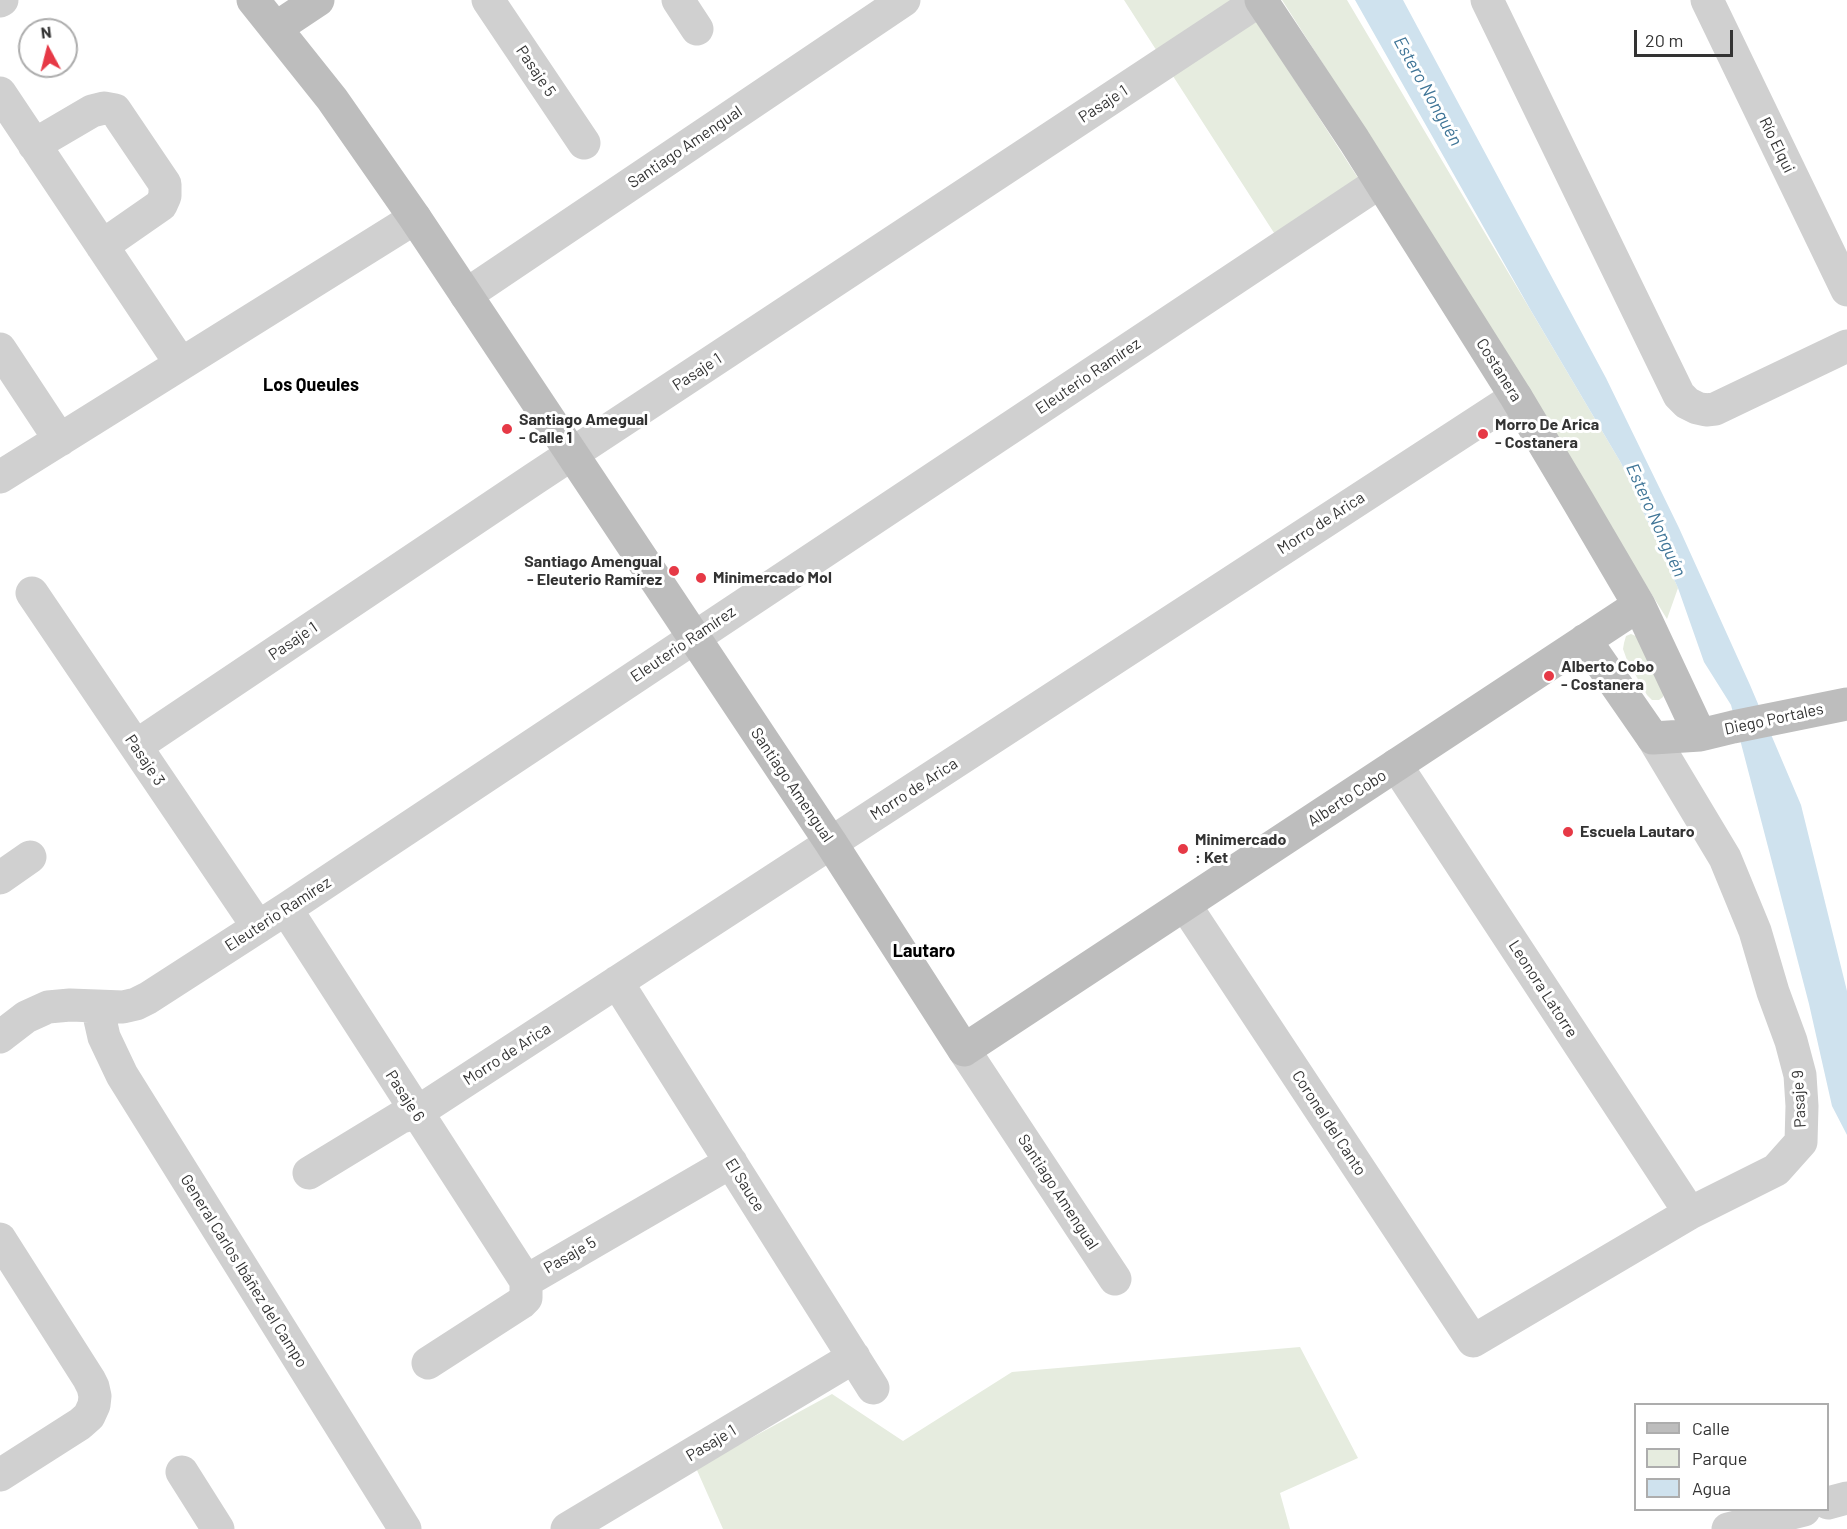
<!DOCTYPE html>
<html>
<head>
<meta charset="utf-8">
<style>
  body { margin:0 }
  #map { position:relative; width:1847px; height:1529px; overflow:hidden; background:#fff; font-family:Barlow,sans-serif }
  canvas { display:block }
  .legend { position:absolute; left:1634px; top:1403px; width:195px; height:108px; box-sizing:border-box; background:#fff; border:2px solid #adadad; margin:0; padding:8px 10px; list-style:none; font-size:18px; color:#333 }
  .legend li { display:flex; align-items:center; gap:12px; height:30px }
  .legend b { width:30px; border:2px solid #adadad }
  .north { position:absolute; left:18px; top:18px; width:60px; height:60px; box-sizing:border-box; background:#fff; border:2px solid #adadad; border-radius:50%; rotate:353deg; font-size:16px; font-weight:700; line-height:24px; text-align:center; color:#333 }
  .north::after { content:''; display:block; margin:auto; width:21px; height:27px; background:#e63946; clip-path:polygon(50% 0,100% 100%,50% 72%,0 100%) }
  .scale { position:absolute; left:1634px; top:30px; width:99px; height:27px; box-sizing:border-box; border:3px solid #333; border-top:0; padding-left:8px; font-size:18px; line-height:21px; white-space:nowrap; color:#333; -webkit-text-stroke:4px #fff; paint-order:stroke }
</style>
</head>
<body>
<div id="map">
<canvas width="1847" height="1529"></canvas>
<ul class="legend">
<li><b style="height:8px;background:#bdbdbd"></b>Calle</li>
<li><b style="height:16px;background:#e6ecdf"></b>Parque</li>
<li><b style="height:16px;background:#cfe2ee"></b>Agua</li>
</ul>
<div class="north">N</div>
<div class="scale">20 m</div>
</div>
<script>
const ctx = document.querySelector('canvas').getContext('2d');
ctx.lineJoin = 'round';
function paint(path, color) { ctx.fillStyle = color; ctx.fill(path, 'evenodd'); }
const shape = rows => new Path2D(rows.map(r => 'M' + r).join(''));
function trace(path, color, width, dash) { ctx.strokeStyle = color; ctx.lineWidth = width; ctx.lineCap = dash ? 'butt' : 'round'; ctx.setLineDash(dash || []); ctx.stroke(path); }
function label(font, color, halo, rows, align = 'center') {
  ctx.font = font + ' Barlow,sans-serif'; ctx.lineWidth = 6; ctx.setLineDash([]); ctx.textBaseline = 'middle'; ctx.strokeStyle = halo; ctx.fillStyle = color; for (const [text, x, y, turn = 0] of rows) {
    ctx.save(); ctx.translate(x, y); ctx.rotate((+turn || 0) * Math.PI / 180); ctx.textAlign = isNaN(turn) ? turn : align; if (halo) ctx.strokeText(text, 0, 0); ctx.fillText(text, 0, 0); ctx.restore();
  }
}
const green = shape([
  [1124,0,1243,0,1358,178,1276,236],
  [1282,0,1347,0,1621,463,1678,588,1667,619,1325,67],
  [1631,634,1638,637,1663,692,1663,697,1659,700,1652,700,1647,695,1627,660,1623,649,1624,643,1626,636],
  [1300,1347,1358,1458,1280,1493,1290,1529,723,1529,696,1468,832,1394,903,1441,1012,1372]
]);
const water = shape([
  [1355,0,1403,0,1606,378,1679,528,1750,685,1801,805,1847,991,1847,1135,1832,1106,1809,1004,1731,705,1704,662,1678,588,1621,463,1530,309]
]);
const street = shape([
  [488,0,584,143],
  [678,0,697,29],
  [1487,0,1679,395,1687,403,1697,408,1706,410,1715,409,1847,346],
  [1707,0,1847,290],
  [0,1,2,0],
  [0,93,181,364],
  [34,145,92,111,104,108,115,110,165,184,165,196,161,205,102,246],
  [466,295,904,0],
  [0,349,60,440],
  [0,477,415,218],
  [32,593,258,927],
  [136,746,534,479,1260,0],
  [1396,765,1690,1213],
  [0,878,30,857],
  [1185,905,1473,1341,1690,1213,1776,1170,1801,1142,1802,1106,1800,1075,1791,1041,1773,992,1755,931,1725,858,1653,738],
  [286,909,526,1281,526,1298,521,1303,428,1363],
  [617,982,873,1388],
  [97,1006,104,1037,122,1075,405,1529],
  [0,1037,26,1017,48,1007,70,1005,123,1007,136,1004,148,998,286,909,1380,182],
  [964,1050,1115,1279],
  [309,1173,401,1117,416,1113,1516,397],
  [0,1239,89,1379,93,1387,95,1396,94,1405,89,1416,80,1424,0,1475],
  [526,1281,731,1162],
  [182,1472,218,1529],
  [1828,1503,1847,1498],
  [567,1529,854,1357],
  [1728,1529,1804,1510]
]);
const secondary = shape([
  [253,0,332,99,415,218,831,843,964,1050,1639,605],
  [1261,0,1354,140,1516,397,1578,501,1639,605,1700,735],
  [276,28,318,0],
  [1585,640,1653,738,1700,735,1733,727,1847,704]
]);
const markers = [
  [507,429,6,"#e63946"],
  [1483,434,6,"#e63946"],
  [674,571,6,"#e63946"],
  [701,578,6,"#e63946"],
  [1549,676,6,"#e63946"],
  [1568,832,6,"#e63946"],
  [1183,849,6,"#e63946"]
];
const streetNames = [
  ["Pasaje 5",536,71,56],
  ["Pasaje 1",1103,104,-33],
  ["Río Elqui",1777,145,64],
  ["Santiago Amengual",685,147,-34],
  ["Costanera",1499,370,58],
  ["Pasaje 1",697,372,-33],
  ["Eleuterio Ramírez",1088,376,-34],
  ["Morro de Arica",1321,523,-33],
  ["Pasaje 1",293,641,-34],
  ["Eleuterio Ramírez",683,644,-34],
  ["Diego Portales",1774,719,-12],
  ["Pasaje 3",145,760,56],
  ["Santiago Amengual",792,785,56],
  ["Morro de Arica",914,789,-33],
  ["Alberto Cobo",1347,798,-33],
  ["Eleuterio Ramírez",278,914,-33],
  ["Leonora Latorre",1543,989,57],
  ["Morro de Arica",507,1054,-33],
  ["Pasaje 6",405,1096,57],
  ["Pasaje 9",1799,1099,-93],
  ["Coronel del Canto",1329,1123,57],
  ["El Sauce",745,1185,58],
  ["Santiago Amengual",1058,1192,57],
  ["Pasaje 5",570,1255,-30],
  ["General Carlos Ibáñez del Campo",244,1271,58],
  ["Pasaje 1",711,1443,-31]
];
const poiNames = [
  ["Santiago Amegual",519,420],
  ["- Calle 1",519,438],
  ["Morro De Arica",1495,425],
  ["- Costanera",1495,443],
  ["Santiago Amengual",662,562,"right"],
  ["- Eleuterio Ramírez",662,580,"right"],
  ["Minimercado Mol",713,578],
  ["Alberto Cobo",1561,667],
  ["- Costanera",1561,685],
  ["Escuela Lautaro",1580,832],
  ["Minimercado",1195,840],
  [": Ket",1195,858]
];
const waterNames = [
  ["Estero Nonguén",1428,91,61],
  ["Estero Nonguén",1656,520,66]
];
const neighbourhoodNames = [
  ["Los Queules",311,385],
  ["Lautaro",924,951]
];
paint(green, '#e6ecdf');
paint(water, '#cfe2ee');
trace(street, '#d0d0d0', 33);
trace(secondary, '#bdbdbd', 33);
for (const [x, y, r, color] of markers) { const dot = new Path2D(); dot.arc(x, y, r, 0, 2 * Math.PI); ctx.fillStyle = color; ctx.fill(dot); trace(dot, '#fff', 2); }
label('16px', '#333', '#fff', streetNames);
label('bold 16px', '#333', '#fff', poiNames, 'left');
label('italic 18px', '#3f7597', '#fff', waterNames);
label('bold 18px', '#000', '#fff', neighbourhoodNames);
</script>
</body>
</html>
